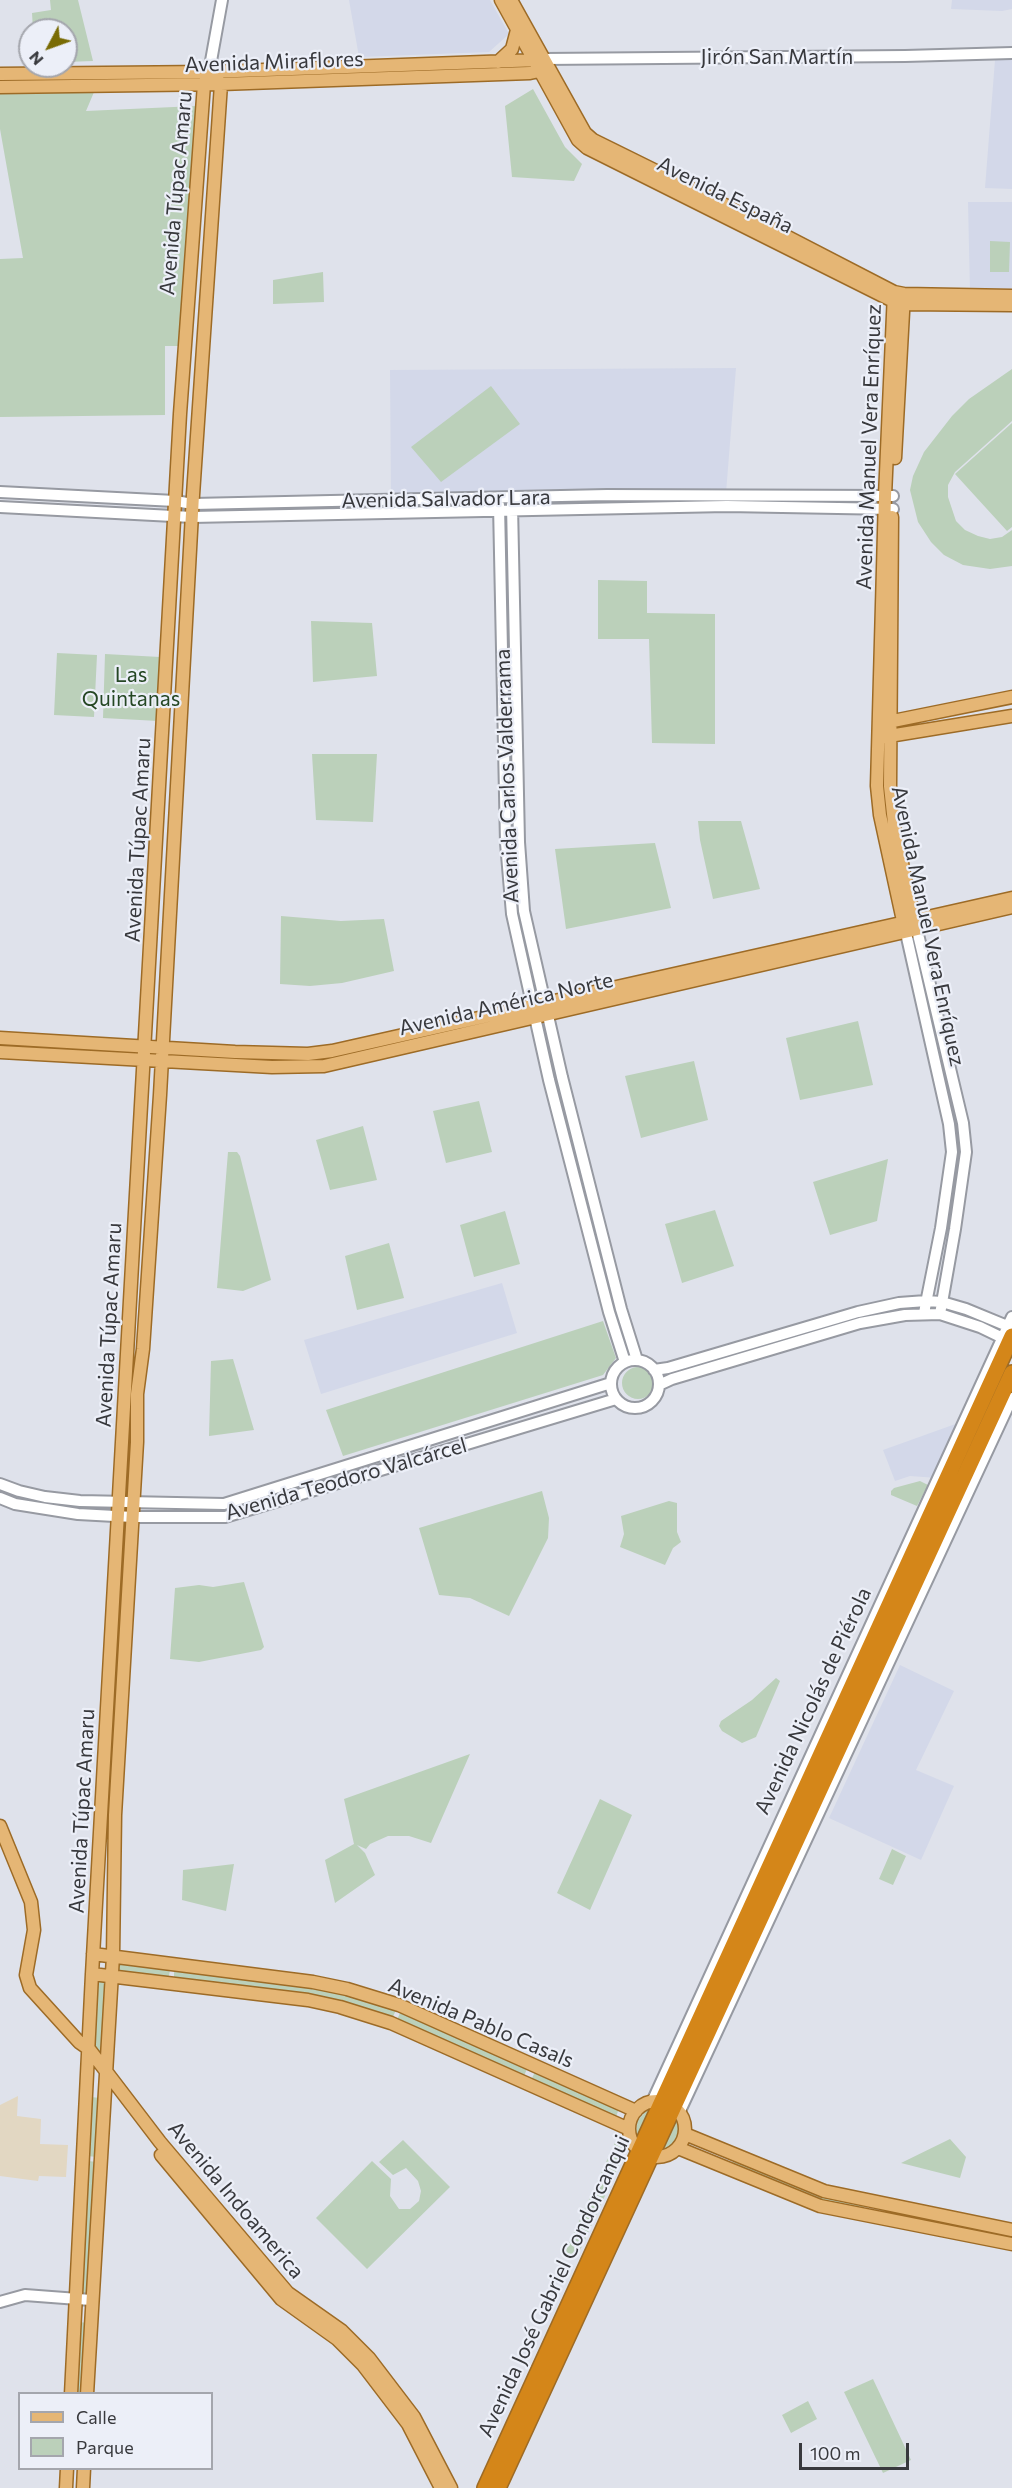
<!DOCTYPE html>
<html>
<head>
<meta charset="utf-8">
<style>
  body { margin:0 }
  #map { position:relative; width:1012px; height:2488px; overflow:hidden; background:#dfe2eb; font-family:Commissioner,sans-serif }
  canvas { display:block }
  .legend { position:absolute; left:18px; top:2392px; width:195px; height:78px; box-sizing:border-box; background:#eceff8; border:2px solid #a4a6ad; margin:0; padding:8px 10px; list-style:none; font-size:18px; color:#38393d }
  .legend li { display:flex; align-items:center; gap:12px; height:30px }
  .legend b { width:30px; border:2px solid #a4a6ad }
  .north { position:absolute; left:18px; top:18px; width:60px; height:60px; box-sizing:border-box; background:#eceff8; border:2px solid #a4a6ad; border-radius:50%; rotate:229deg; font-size:16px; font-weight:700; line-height:24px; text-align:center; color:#38393d }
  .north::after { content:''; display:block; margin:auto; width:21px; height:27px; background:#796b04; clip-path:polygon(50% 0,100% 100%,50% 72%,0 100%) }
  .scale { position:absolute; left:799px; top:2443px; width:110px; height:27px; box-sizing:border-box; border:3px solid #38393d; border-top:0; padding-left:8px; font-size:18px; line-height:21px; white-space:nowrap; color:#38393d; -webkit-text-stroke:4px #eceff8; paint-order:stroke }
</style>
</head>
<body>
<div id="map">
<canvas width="1012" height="2488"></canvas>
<ul class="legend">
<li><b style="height:8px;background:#e5b675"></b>Calle</li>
<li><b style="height:16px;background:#bbd0ba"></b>Parque</li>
</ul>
<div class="north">N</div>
<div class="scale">100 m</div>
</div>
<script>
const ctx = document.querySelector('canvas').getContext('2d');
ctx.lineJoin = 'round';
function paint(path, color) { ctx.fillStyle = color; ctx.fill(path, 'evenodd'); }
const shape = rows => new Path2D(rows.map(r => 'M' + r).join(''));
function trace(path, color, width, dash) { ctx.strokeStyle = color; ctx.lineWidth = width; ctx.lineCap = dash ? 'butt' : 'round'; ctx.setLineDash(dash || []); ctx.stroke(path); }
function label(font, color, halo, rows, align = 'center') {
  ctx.font = font + ' Commissioner,sans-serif'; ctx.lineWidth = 4.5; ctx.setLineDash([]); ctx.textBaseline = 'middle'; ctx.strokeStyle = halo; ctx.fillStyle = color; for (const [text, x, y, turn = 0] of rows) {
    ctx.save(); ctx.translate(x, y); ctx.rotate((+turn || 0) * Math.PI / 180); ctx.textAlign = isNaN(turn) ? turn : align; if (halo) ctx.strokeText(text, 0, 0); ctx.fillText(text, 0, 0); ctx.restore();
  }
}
const built = shape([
  [349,0,490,0,509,34,489,52,359,57],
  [952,0,1012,0,1012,9,1002,11,951,9],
  [995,60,1012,60,1012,189,985,188],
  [968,202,1012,202,1012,291,970,291],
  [736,368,726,493,391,499,390,370],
  [502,1283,517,1333,321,1394,304,1340],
  [961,1422,937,1478,910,1476,895,1481,883,1450],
  [900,1665,954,1691,916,1770,954,1786,921,1860,829,1818]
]);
const industrial = shape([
  [18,2096,17,2116,41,2119,40,2144,68,2145,66,2177,39,2176,38,2181,0,2176,0,2105]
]);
const green = shape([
  [50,0,78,0,93,61,66,62,66,30,33,30,32,13,51,10],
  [97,85,86,111,196,106,184,346,165,346,165,415,0,417,0,259,23,258,0,129,0,87],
  [533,89,565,147,582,164,574,181,512,177,505,106],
  [990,241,1010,242,1009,272,990,272],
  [323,272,324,302,273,304,273,280],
  [1012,369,1012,421,955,472,948,485,948,497,956,521,965,530,978,536,990,539,1002,537,1012,530,1012,566,990,569,963,565,944,555,931,542,918,522,910,490,913,476,924,452,952,416,969,399],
  [491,386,520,424,441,482,411,447],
  [1012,423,1012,527,1007,531,955,474],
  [736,496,873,499,872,505,736,503],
  [598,580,647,581,647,613,715,614,715,744,652,743,649,639,598,639],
  [311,621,372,623,377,676,313,682],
  [57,653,97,655,94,717,54,715],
  [105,654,160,657,158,721,103,718],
  [312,754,377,754,373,822,316,820],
  [698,821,741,821,760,889,713,899,700,840],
  [655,843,671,908,566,929,555,849],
  [281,916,341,921,384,919,394,971,342,983,310,986,280,984],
  [858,1021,873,1085,800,1100,786,1038],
  [694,1061,708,1120,641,1138,625,1076],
  [479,1101,492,1152,446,1163,433,1111],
  [363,1126,377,1180,330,1190,316,1140],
  [228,1152,237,1152,240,1156,271,1280,243,1291,217,1288],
  [888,1159,877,1221,830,1235,813,1182],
  [715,1210,734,1266,682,1283,665,1224],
  [505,1211,520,1264,474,1277,460,1225],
  [389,1243,404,1298,357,1310,345,1256],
  [603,1321,616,1358,603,1375,343,1456,326,1410],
  [233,1359,254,1430,209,1436,211,1361],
  '622 1383a16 16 0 1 1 32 0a16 16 0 1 1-32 0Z',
  [920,1481,928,1485,917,1506,891,1495,891,1491,894,1488],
  [542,1491,549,1518,548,1538,509,1616,470,1598,439,1595,419,1528],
  [669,1501,677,1503,677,1532,681,1542,673,1548,665,1565,620,1547,624,1534,621,1516],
  [244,1582,264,1647,261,1650,199,1662,170,1659,175,1588,199,1585,213,1587],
  [776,1678,780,1681,756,1737,742,1743,722,1731,719,1726,721,1721,752,1700],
  [470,1754,431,1843,409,1836,388,1836,370,1844,366,1849,357,1845,365,1853,375,1875,335,1903,325,1860,354,1844,344,1799],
  [600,1799,632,1815,590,1910,557,1893],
  [892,1849,906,1856,893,1885,879,1879],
  [234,1864,226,1911,182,1900,183,1870],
  [117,1963,170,1970,168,1981,115,1974],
  [174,1970,310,1987,345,1994,396,2010,391,2021,326,1999,174,1983],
  [95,1981,105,1982,102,2051,92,2051],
  [400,2013,527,2069,523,2078,396,2022],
  [535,2072,619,2109,615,2119,530,2082],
  [91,2097,100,2098,97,2157,87,2156],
  [657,2106,636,2142,635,2136,638,2120,650,2107],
  [675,2115,679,2120,678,2138,672,2148,658,2155],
  [619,2134,625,2152,577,2257,565,2252],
  [950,2139,966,2157,960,2178,901,2163],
  [403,2140,450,2187,367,2269,316,2218,372,2161,391,2179,390,2196,399,2209,410,2209,419,2201,421,2191,418,2181,406,2168,393,2175,379,2162],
  [735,2158,865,2203,863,2214,815,2203,730,2167],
  [88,2161,97,2162,90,2294,80,2294],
  [78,2322,89,2323,85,2393,73,2394],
  [873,2379,911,2460,883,2473,844,2392],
  [808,2401,817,2419,791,2433,782,2415]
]);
const minor = shape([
  [543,59,905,56,1012,53],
  [209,72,222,0],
  [0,492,175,501,193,504,607,495,893,496],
  [499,505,506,843,512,914,549,1080,609,1312,625,1362],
  [512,505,519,842,524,911,562,1077,621,1309,637,1360],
  [0,507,192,517,727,506,893,509],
  [917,930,963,1123,966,1152,955,1229,940,1314],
  [906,933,949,1124,952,1152,941,1228,924,1313],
  '611 1384a24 24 0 1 1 48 0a24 24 0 1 1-48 0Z',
  [654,1370,668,1368,858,1312,899,1303,926,1301,942,1302,966,1309,1012,1328],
  [659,1385,672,1379,860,1323,905,1315,940,1314,980,1327,1009,1341],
  [0,1484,19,1491,45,1497,80,1501,224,1504,611,1383],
  [0,1498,15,1504,78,1514,133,1517,225,1517,616,1399],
  [652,2102,1012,1317],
  [679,2113,1012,1398],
  [0,2302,25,2295,91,2300]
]);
const major = shape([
  [501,0,578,140,587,148,893,301,903,304,1012,305],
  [511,0,585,133,593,140,747,216,894,292,904,294,1012,296],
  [498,62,512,49,517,30],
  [0,74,209,72,539,60],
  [0,87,221,84,530,73,544,70],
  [894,292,885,496,877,786,880,815,905,930],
  [895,458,904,294],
  [892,517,890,786,895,832,916,926],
  [883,723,1012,697],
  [883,737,1012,716],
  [0,1038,235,1052,308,1054,332,1051,1012,898],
  [0,1052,272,1067,324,1066,1012,907],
  [0,1826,31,1902,34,1930,26,1975,30,1988,79,2042,89,2049,160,2142,288,2293,342,2331,369,2358,414,2417,451,2488],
  [93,1954,313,1982,347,1989,399,2005,636,2111],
  [92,1974,308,2000,340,2007,391,2023,629,2129],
  '629 2129a28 28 0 1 1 56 0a28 28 0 1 1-56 0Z',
  [685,2134,824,2191,1012,2230],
  [678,2148,820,2206,1012,2244],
  [161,2155,281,2299,337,2339,363,2365,408,2424,441,2488],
  [71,2394,92,1974,180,414,204,84,209,72],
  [87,2394,113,1956,115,1815,137,1442,137,1394,143,1349,160,1095,193,495,221,84,209,72],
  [66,2488,67,2468],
  [83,2488,84,2468]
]);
const highway = shape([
  [485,2488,1012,1336],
  [498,2488,1012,1373]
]);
const streetNames = [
  ["Jirón San Martín",777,57],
  ["Avenida Miraflores",274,62,-2],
  ["Avenida Túpac Amaru",176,193,-85],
  ["Avenida España",725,195,26],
  ["Avenida Manuel Vera Enríquez",869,447,-88],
  ["Avenida Salvador Lara",446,499,-1],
  ["Avenida Carlos Valderrama",507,776,-92],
  ["Avenida Túpac Amaru",138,840,-87],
  ["Avenida Manuel Vera Enríquez",928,926,78],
  ["Avenida América Norte",506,1004,-13],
  ["Avenida Túpac Amaru",109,1325,-87],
  ["Avenida Teodoro Valcárcel",346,1479,-16],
  ["Avenida Nicolás de Piérola",813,1701,-65],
  ["Avenida Túpac Amaru",82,1811,-87],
  ["Avenida Pablo Casals",481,2023,23],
  ["Avenida Indoamerica",236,2200,50],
  ["Avenida José Gabriel Condorcanqui",554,2286,-65]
];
const parkNames = [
  ["Las",131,675],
  ["Quintanas",131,699]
];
paint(built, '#d3d8e9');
paint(industrial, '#e2d7c2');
paint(green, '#bbd0ba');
trace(minor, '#979aa2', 14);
trace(major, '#9d6b26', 15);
trace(highway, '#9d6b26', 18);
trace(minor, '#fff', 10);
trace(major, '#e5b675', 12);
trace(highway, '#d48619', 15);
label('21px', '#38393d', '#eceff8', streetNames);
label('21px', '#254724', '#eceff8', parkNames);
</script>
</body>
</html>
